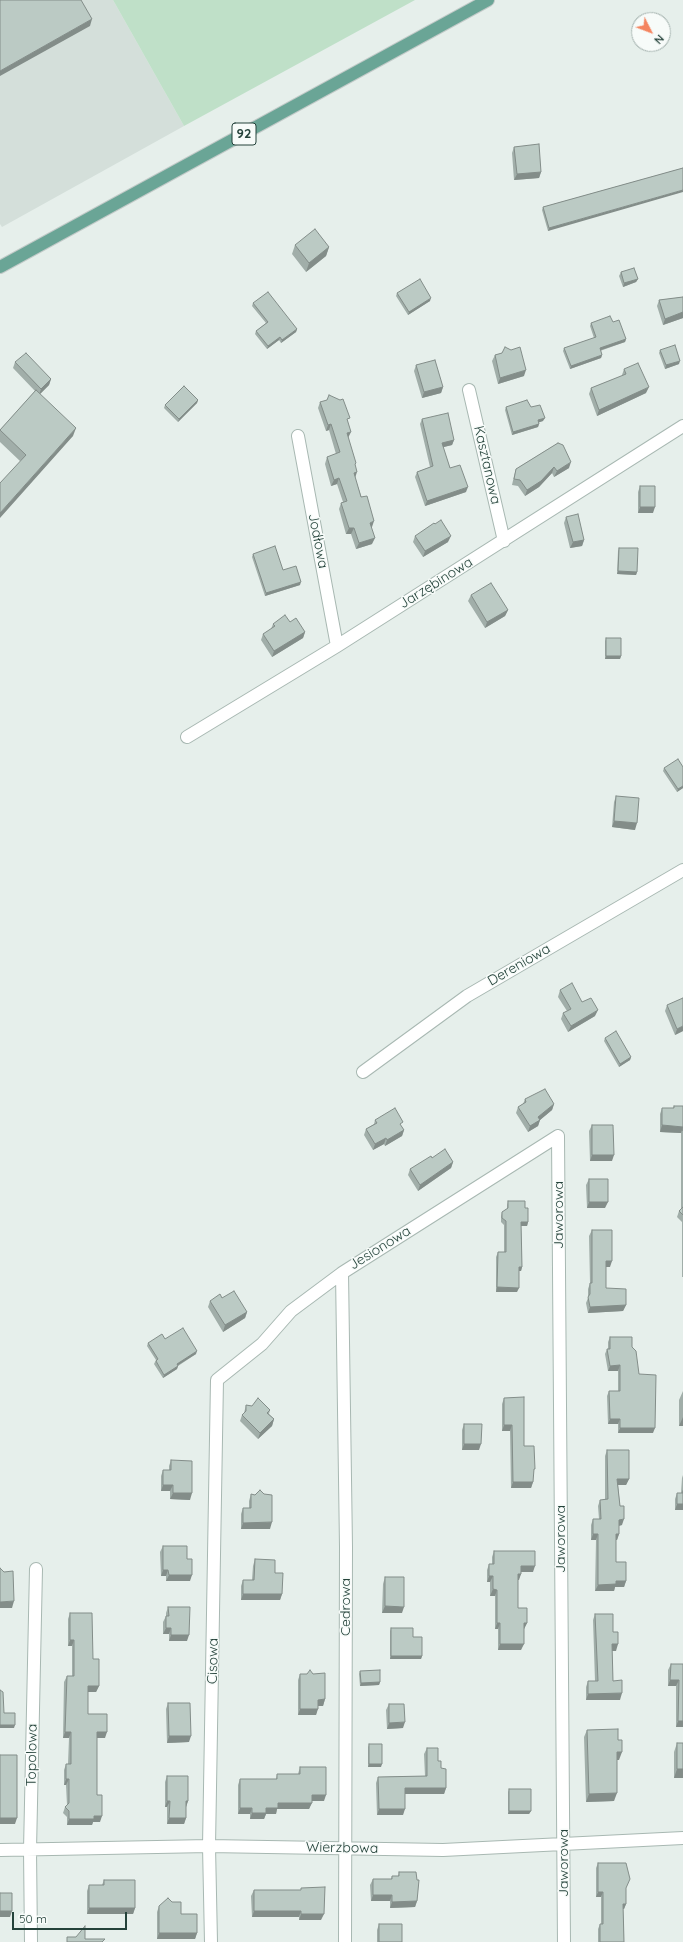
<!DOCTYPE html>
<html>
<head>
<meta charset="utf-8">
<style>
  body { margin:0 }
  #map { position:relative; width:683px; height:1942px; overflow:hidden; background:#e6efeb; font-family:Quicksand,sans-serif }
  canvas { display:block }
  .north { position:absolute; left:631px; top:12px; width:40px; height:40px; box-sizing:border-box; background:#f7fbf9; border:1px solid #a3b1ad; border-radius:50%; rotate:132deg; font-size:11px; font-weight:700; line-height:16px; text-align:center; color:#24423a }
  .north::after { content:''; display:block; margin:auto; width:14px; height:18px; background:#f4845f; clip-path:polygon(50% 0,100% 100%,50% 72%,0 100%) }
  .scale { position:absolute; left:12px; top:1912px; width:115px; height:18px; box-sizing:border-box; border:2px solid #24423a; border-top:0; padding-left:5px; font-size:12px; line-height:14px; white-space:nowrap; color:#24423a; -webkit-text-stroke:3px #f7fbf9; paint-order:stroke }
</style>
</head>
<body>
<div id="map">
<canvas width="683" height="1942"></canvas>
<div class="north">N</div>
<div class="scale">50 m</div>
</div>
<script>
const ctx = document.querySelector('canvas').getContext('2d');
ctx.lineJoin = 'round';
function paint(path, color) { ctx.fillStyle = color; ctx.fill(path, 'evenodd'); }
const shape = rows => new Path2D(rows.map(r => 'M' + r).join(''));
function trace(path, color, width, dash) { ctx.strokeStyle = color; ctx.lineWidth = width; ctx.lineCap = dash ? 'butt' : 'round'; ctx.setLineDash(dash || []); ctx.stroke(path); }
function label(font, color, halo, rows, align = 'center') {
  ctx.font = font + ' Quicksand,sans-serif'; ctx.lineWidth = 3; ctx.setLineDash([]); ctx.textBaseline = 'middle'; ctx.strokeStyle = halo; ctx.fillStyle = color; for (const [text, x, y, turn = 0] of rows) {
    ctx.save(); ctx.translate(x, y); ctx.rotate((+turn || 0) * Math.PI / 180); ctx.textAlign = isNaN(turn) ? turn : align; if (halo) ctx.strokeText(text, 0, 0); ctx.fillText(text, 0, 0); ctx.restore();
  }
}
const built = shape([
  [0,0,113,0,184,126,2,227,0,224]
]);
const green = shape([
  [113,0,415,0,184,126]
]);
const minor = shape([
  [469,390,504,541],
  [298,436,337,646],
  [187,737,337,646,683,426],
  [363,1072,467,996,683,870],
  [558,1136,564,1942],
  [342,1273,346,1547,345,1942],
  [0,1850,209,1846,443,1850,683,1838],
  [31,1942,30,1850,36,1569],
  [211,1942,209,1846,217,1380,262,1344,291,1311,342,1273,558,1136]
]);
const major = shape([
  [0,267,488,0]
]);
const wall = shape([
  [514,147,541,172,539,178,514,180,512,153],
  [683,168,548,231,542,210,543,207],
  [295,245,329,247,326,256,306,272,292,254],
  [621,272,638,279,636,282,623,287,619,276],
  [397,293,430,301,408,315,396,296],
  [683,297,683,318,663,325,657,306,659,300],
  [253,303,297,329,296,332,281,343,279,340,267,349,255,334,256,331,266,323,252,306],
  [613,322,626,339,625,342,600,351,602,355,601,358,570,369,563,351,564,348,594,338,590,326,591,323],
  [660,350,679,364,665,369,659,353],
  [502,353,524,376,498,384,492,361,495,355],
  [15,362,51,379,49,385,40,394,73,436,20,461,0,442,0,430,35,391,13,368],
  [416,365,443,387,441,393,422,398,414,371],
  [624,369,646,393,597,416,589,394,591,388,622,376,622,375],
  [198,400,197,403,178,422,164,408,165,405],
  [320,402,348,422,348,438,355,466,355,478,372,527,371,527,372,544,356,549,351,534,346,534,339,509,341,503,343,502,337,484,331,486,325,464,327,457,336,454,329,430,326,431,318,408],
  [506,407,531,407,543,421,539,422,539,424,538,427,512,435,505,410],
  [422,419,454,440,452,445,443,447,450,468,466,492,425,506,415,477,417,472,430,467,420,424],
  [558,443,569,468,554,477,552,473,539,487,525,496,518,486,512,485,514,476,516,469],
  [640,486,653,513,638,513,638,492],
  [566,517,584,540,582,546,570,548,564,523],
  [435,524,448,542,423,557,413,542,415,536],
  [619,548,637,572,636,575,617,574,618,551],
  [253,554,283,570,300,585,265,596,252,557],
  [471,595,508,610,505,616,485,628,468,601],
  [290,622,305,632,303,638,272,657,261,640,263,634,271,629,273,624],
  [606,638,621,656,620,659,605,659,605,641],
  [683,767,683,788,677,792,663,771,664,768],
  [616,796,635,830,612,827,614,802],
  [560,990,582,1002,595,1016,568,1032,561,1019,563,1013,567,1011,558,997],
  [667,1005,683,1031,675,1035,665,1011],
  [605,1038,631,1057,630,1060,619,1067,604,1041],
  [525,1099,554,1104,552,1110,540,1120,538,1126,528,1132,516,1113,518,1107,523,1104],
  [674,1106,683,1106,683,1277,682,1277,682,1222,677,1217,679,1211,681,1209,681,1133,660,1132,660,1114,662,1108,673,1108],
  [375,1120,401,1126,404,1130,402,1136,385,1146,384,1144,373,1150,364,1135,366,1129,374,1124],
  [592,1125,612,1161,590,1161,589,1131],
  [432,1158,453,1162,451,1168,418,1191,408,1175,410,1169],
  [589,1179,605,1208,587,1208,586,1185],
  [508,1201,525,1208,528,1222,527,1226,521,1226,522,1267,521,1271,519,1271,517,1292,496,1292,496,1257,498,1252,504,1252,504,1225,501,1222,501,1216,502,1212,507,1209,507,1205],
  [592,1230,610,1267,606,1267,606,1288,626,1305,623,1311,588,1313,586,1303,588,1298,588,1289,590,1283,589,1236],
  [222,1298,247,1312,245,1318,223,1332,208,1307,210,1301],
  [610,1337,632,1347,653,1433,618,1433,618,1424,608,1424,607,1396,609,1391,618,1391,618,1371,608,1371,605,1354,607,1349,608,1349,608,1342],
  [165,1339,196,1354,178,1366,177,1369,163,1378,154,1364,156,1360,147,1346,148,1343],
  [683,1391,683,1426,679,1426,679,1400],
  [504,1398,524,1446,533,1474,533,1482,531,1488,511,1488,510,1431,502,1431,502,1404],
  [246,1405,270,1410,269,1414,274,1419,272,1426,258,1439,240,1421,242,1415,244,1413],
  [464,1424,479,1450,462,1450,462,1430],
  [607,1450,629,1479,626,1485,618,1485,622,1525,619,1526,619,1534,617,1540,616,1540,616,1562,626,1581,624,1587,615,1587,614,1591,595,1591,596,1540,591,1540,591,1525,593,1519,599,1519,598,1506,600,1500,605,1500,605,1456],
  [171,1460,190,1500,170,1499,170,1491,161,1491,161,1476,163,1470,169,1470,169,1466],
  [683,1475,683,1510,675,1510,675,1499,677,1493,681,1493,682,1478],
  [251,1494,270,1529,241,1529,241,1514,243,1508,249,1508,249,1501],
  [163,1546,187,1559,190,1581,166,1581,166,1576,161,1576,160,1552],
  [494,1551,533,1572,521,1572,521,1574,518,1580,518,1608,527,1623,524,1629,521,1650,498,1650,498,1629,495,1629,495,1596,490,1596,490,1582,487,1582,487,1570,489,1564,492,1564,492,1557],
  [255,1559,275,1573,282,1594,280,1600,241,1600,241,1586,243,1580,252,1580,253,1566],
  [385,1577,402,1613,382,1613,383,1584],
  [168,1607,187,1641,169,1641,169,1634,163,1634,163,1622,166,1616,166,1613],
  [70,1613,93,1659,99,1686,96,1692,88,1692,88,1714,105,1738,97,1738,97,1795,100,1822,93,1822,92,1825,67,1825,67,1817,63,1813,65,1807,67,1805,66,1785,64,1785,64,1770,66,1764,68,1764,69,1738,63,1738,64,1682,67,1676,72,1676,72,1646,68,1646,68,1619],
  [595,1614,613,1632,616,1651,612,1651,613,1681,620,1700,586,1700,586,1687,588,1681,595,1681,593,1620],
  [391,1628,413,1637,422,1656,421,1659,390,1659,390,1631],
  [671,1664,683,1664,683,1727,676,1727,676,1686,668,1686,668,1670],
  [360,1671,380,1682,379,1685,360,1686,359,1674],
  [300,1674,325,1699,323,1706,318,1706,316,1715,298,1715,298,1680],
  [168,1703,189,1742,167,1743,166,1709],
  [389,1704,403,1728,387,1729,386,1710],
  [587,1730,618,1740,619,1760,617,1760,614,1801,586,1802,584,1737],
  [677,1743,683,1778,674,1778,674,1752],
  [369,1744,381,1767,368,1767,368,1747],
  [427,1748,438,1761,441,1768,446,1788,444,1794,405,1794,403,1815,377,1815,376,1783,378,1777,425,1776,424,1754],
  [300,1767,324,1801,312,1801,309,1809,277,1809,276,1814,266,1814,264,1819,250,1819,250,1814,238,1814,238,1785,240,1779,276,1779,277,1774,298,1774],
  [167,1776,188,1801,186,1807,186,1818,184,1824,167,1824,167,1807,165,1807,165,1782],
  [509,1789,531,1811,529,1814,508,1814,508,1792],
  [598,1863,626,1889,626,1904,624,1909,623,1909,624,1942,598,1942,598,1929,600,1924,601,1924,601,1897,596,1897,596,1868],
  [399,1872,417,1901,415,1907,390,1908,390,1901,371,1901,370,1885,373,1879,391,1879,392,1876,398,1876],
  [104,1880,135,1908,133,1914,87,1914,87,1891,89,1885,102,1885],
  [301,1888,321,1920,299,1920,299,1917,252,1917,251,1896,254,1890,301,1890],
  [159,1906,181,1914,197,1933,195,1939,157,1939,157,1912],
  [379,1924,402,1942,377,1942,377,1930]
]);
const shadedWall = shape([
  [92,19,90,26,0,76,0,71],
  [541,172,539,178,514,180,517,174],
  [683,190,683,192,548,231,549,228],
  [329,247,326,256,306,272,309,263],
  [638,279,636,282,623,287,624,283],
  [431,298,430,301,408,315,409,312],
  [683,312,683,318,663,325,665,319],
  [297,329,296,332,281,343,282,340],
  [280,337,279,340,267,349,268,346],
  [626,339,625,342,598,351,600,348],
  [602,355,601,358,570,369,571,366],
  [680,361,679,364,665,369,666,365],
  [526,370,524,376,498,384,500,378],
  [51,379,49,385,39,395,41,389],
  [443,387,441,393,422,398,424,392],
  [649,387,646,393,597,416,599,410],
  [198,400,197,403,178,422,179,419],
  [545,418,543,421,537,423,538,420],
  [331,424,329,430,326,431,328,425],
  [539,424,538,427,512,435,513,432],
  [76,428,73,436,0,518,0,513],
  [351,432,348,438,347,433],
  [454,440,452,445,440,448,442,443],
  [571,462,569,468,554,477,557,471],
  [554,467,552,473,539,487,525,496,527,490],
  [357,472,355,478,354,473],
  [339,478,337,484,331,486,334,480],
  [468,487,466,492,425,506,427,501],
  [640,507,655,507,653,513,638,513],
  [374,521,372,527,368,529,370,523],
  [349,528,354,528,351,534,346,534],
  [451,536,448,542,423,557,425,551],
  [375,538,372,544,356,549,359,543],
  [584,540,582,546,570,548,573,542],
  [618,571,637,572,636,575,617,574],
  [301,582,300,585,265,596,266,593],
  [508,610,505,616,485,628,487,622],
  [305,632,303,638,272,657,274,651],
  [606,656,621,656,620,659,605,659],
  [683,786,683,788,677,792,678,789],
  [614,821,637,823,635,830,612,827],
  [598,1010,595,1016,568,1032,571,1026],
  [683,1026,683,1031,675,1035,677,1029],
  [631,1057,630,1060,619,1067,620,1064],
  [554,1104,552,1110,540,1120,538,1126,528,1132,530,1126,538,1117],
  [662,1125,683,1127,681,1133,660,1132],
  [404,1130,402,1136,385,1146,387,1140],
  [386,1138,384,1144,373,1150,375,1144],
  [592,1155,614,1155,612,1161,590,1161],
  [453,1162,451,1168,418,1191,420,1185],
  [589,1202,608,1202,605,1208,587,1208],
  [521,1222,528,1222,527,1226,520,1226],
  [606,1261,612,1261,610,1267,603,1267],
  [519,1267,522,1267,521,1271,517,1271],
  [497,1287,519,1288,517,1292,496,1292],
  [626,1305,623,1311,588,1313,590,1307],
  [247,1312,245,1318,223,1332,225,1325],
  [197,1351,196,1354,175,1367,177,1364],
  [620,1365,618,1371,608,1371,610,1366],
  [178,1366,177,1369,163,1378,164,1375],
  [683,1417,683,1426,679,1426],
  [274,1419,272,1426,258,1439,260,1433],
  [610,1419,620,1419,618,1424,608,1424],
  [504,1425,512,1425,510,1431,502,1431],
  [620,1428,655,1428,653,1433,618,1433],
  [464,1444,481,1444,479,1450,462,1450],
  [617,1479,629,1479,626,1485,615,1485],
  [513,1482,533,1482,531,1488,511,1488],
  [163,1485,173,1485,170,1491,161,1491],
  [173,1493,192,1493,190,1500,170,1499],
  [677,1504,683,1504,683,1510,675,1510],
  [624,1519,622,1525,617,1526,619,1520],
  [272,1522,270,1529,241,1529,243,1523],
  [593,1534,598,1534,596,1540,591,1540],
  [616,1534,619,1534,617,1540,614,1540],
  [521,1566,535,1566,533,1572,518,1572],
  [163,1570,168,1570,166,1576,161,1576],
  [518,1574,521,1574,519,1580,516,1580],
  [169,1575,192,1575,190,1581,166,1581],
  [489,1576,493,1576,490,1582,487,1582],
  [616,1581,626,1581,624,1587,615,1587,614,1591,595,1591,598,1585],
  [493,1589,497,1590,495,1596,490,1596],
  [243,1594,282,1594,280,1600,241,1600],
  [14,1601,12,1608,0,1608,0,1602],
  [385,1606,404,1607,402,1613,382,1613],
  [497,1623,500,1623,498,1629,495,1629],
  [524,1623,527,1623,524,1629,521,1629],
  [166,1628,171,1628,169,1634,163,1634],
  [171,1635,189,1635,187,1641,169,1641],
  [70,1640,74,1640,72,1646,68,1646],
  [500,1644,524,1644,521,1650,498,1650],
  [612,1644,618,1644,616,1651,610,1651],
  [391,1656,422,1656,421,1659,390,1659],
  [670,1680,679,1680,676,1686,668,1686],
  [380,1682,379,1685,360,1686,361,1683],
  [88,1686,99,1686,96,1692,85,1692],
  [622,1693,620,1700,586,1700,588,1694],
  [325,1699,323,1706,316,1706,318,1700],
  [300,1709,318,1709,316,1715,298,1715],
  [678,1721,683,1721,683,1727,676,1727],
  [405,1722,403,1728,387,1729,389,1723],
  [0,1725,15,1725,14,1728,0,1728],
  [65,1732,71,1732,69,1738,63,1738],
  [97,1732,107,1732,105,1738,95,1738],
  [169,1736,191,1736,189,1742,167,1743],
  [617,1752,622,1752,619,1760,614,1760],
  [369,1764,382,1764,381,1767,368,1767],
  [677,1769,683,1769,683,1778,674,1778],
  [66,1779,69,1779,66,1785,64,1785],
  [405,1788,446,1788,444,1794,403,1794],
  [617,1793,614,1801,586,1802,589,1794],
  [312,1795,326,1795,324,1801,309,1801],
  [167,1801,170,1801,167,1807,165,1807],
  [186,1801,188,1801,186,1807],
  [278,1803,312,1803,309,1809,277,1809,276,1814,266,1814,264,1819,250,1819,252,1813],
  [240,1808,252,1808,250,1814,238,1814],
  [379,1809,405,1809,403,1815,377,1815],
  [509,1811,531,1811,529,1814,508,1814],
  [94,1816,102,1816,100,1822,93,1822,92,1825,67,1825,69,1819],
  [0,1818,17,1818,15,1824,0,1824],
  [169,1818,186,1818,184,1824,167,1824],
  [598,1892,603,1892,601,1897,596,1897],
  [373,1895,392,1895,390,1901,371,1901],
  [417,1901,415,1907,390,1908,392,1902],
  [623,1904,626,1904,624,1909,621,1909],
  [89,1908,135,1908,133,1914,87,1914],
  [0,1911,12,1911,10,1917,0,1917],
  [254,1911,301,1911,299,1917,252,1917],
  [301,1914,324,1914,321,1920,299,1920],
  [159,1933,197,1933,195,1939,157,1939]
]);
const building = shape([
  [0,0,81,0,92,19,0,71,0,0],
  [539,144,541,172,517,174,514,147,539,144],
  [683,168,683,190,549,228,543,207,683,168],
  [315,229,329,247,309,263,295,245,315,229],
  [634,268,638,279,624,283,621,272,634,268],
  [420,279,431,298,409,312,397,293,420,279],
  [268,292,297,329,282,340,280,337,268,346,256,331,268,322,253,303,268,292],
  [683,297,683,312,665,319,659,300,683,297],
  [610,316,613,322,619,320,626,339,600,348,602,355,571,366,564,348,596,337,591,323,610,316],
  [675,345,680,361,666,365,660,350,675,345],
  [505,347,511,350,520,347,526,370,500,378,495,355,502,353,505,347],
  [26,353,51,379,41,389,15,362,26,353],
  [435,360,443,387,424,392,416,365,435,360],
  [638,363,649,387,599,410,591,388,626,374,624,369,638,363],
  [184,386,198,400,179,419,165,405,184,386],
  [36,390,76,428,0,513,0,483,26,455,0,430,36,390],
  [329,395,340,400,343,399,350,418,347,419,351,432,347,433,356,463,355,464,357,472,354,473,361,497,367,496,374,521,370,523,375,538,359,543,354,528,349,528,341,503,347,501,339,478,334,480,327,457,340,452,331,424,328,425,320,402,327,400,329,395],
  [527,400,531,407,540,405,545,418,538,420,539,424,513,432,506,407,527,400],
  [448,413,454,440,442,443,450,468,460,465,468,487,427,501,417,472,433,466,422,419,448,413],
  [558,443,563,445,571,462,557,471,554,467,541,481,527,490,520,480,514,479,516,469,558,443],
  [640,486,655,486,655,507,640,507,640,486],
  [578,514,584,540,573,542,566,517,578,514],
  [441,520,451,536,425,551,415,536,434,523,435,524,441,520],
  [275,546,283,570,296,566,301,582,266,593,253,554,275,546],
  [619,548,638,548,637,572,618,571,619,548],
  [491,583,508,610,487,622,471,595,491,583],
  [285,615,290,622,296,618,305,632,274,651,263,634,275,626,273,624,285,615],
  [606,638,621,638,621,656,606,656,606,638],
  [678,759,683,767,683,786,678,789,664,768,678,759],
  [616,796,639,798,637,823,614,821,616,796],
  [572,983,582,1002,591,998,598,1010,571,1026,563,1013,571,1009,560,990,572,983],
  [683,998,683,1026,677,1029,667,1005,683,998],
  [616,1031,631,1057,620,1064,605,1038,616,1031],
  [545,1089,554,1104,538,1117,540,1120,530,1126,518,1107,526,1102,525,1099,545,1089],
  [674,1106,683,1106,683,1131,683,1127,662,1125,662,1108,674,1108,674,1106],
  [395,1108,403,1122,400,1124,404,1130,387,1140,386,1138,375,1144,366,1129,377,1123,375,1120,395,1108],
  [592,1125,613,1125,614,1155,592,1155,592,1125],
  [445,1149,453,1162,420,1185,410,1169,431,1156,432,1158,445,1149],
  [589,1179,608,1179,608,1202,589,1202,589,1179],
  [508,1201,525,1201,525,1208,528,1208,528,1222,521,1222,522,1267,519,1267,519,1288,497,1287,498,1252,506,1252,506,1221,502,1218,502,1212,508,1208,508,1201],
  [683,1207,683,1215,679,1211,683,1207],
  [592,1230,612,1230,612,1261,606,1261,606,1288,626,1289,626,1305,590,1307,588,1297,590,1294,590,1283,592,1283,592,1230],
  [234,1291,247,1312,225,1325,210,1301,220,1294,222,1298,234,1291],
  [183,1328,197,1351,177,1364,178,1366,164,1375,156,1361,158,1359,148,1343,162,1334,165,1339,183,1328],
  [610,1337,632,1337,632,1347,636,1351,639,1374,656,1375,655,1428,620,1428,620,1419,610,1419,609,1391,620,1391,620,1365,610,1366,607,1349,610,1349,610,1337],
  [524,1397,524,1446,534,1446,535,1469,534,1469,533,1482,513,1482,512,1425,504,1425,504,1398,524,1397],
  [258,1398,270,1410,267,1413,274,1419,260,1433,242,1415,246,1411,246,1405,252,1406,258,1398],
  [464,1424,482,1424,481,1444,464,1444,464,1424],
  [607,1450,629,1450,629,1479,617,1479,620,1506,624,1506,624,1519,619,1520,619,1534,616,1534,616,1562,626,1562,626,1581,616,1581,616,1584,598,1585,598,1534,593,1534,593,1519,601,1519,600,1500,608,1499,607,1450],
  [171,1460,192,1461,192,1493,173,1493,173,1485,163,1485,163,1470,171,1470,171,1460],
  [260,1490,264,1494,272,1495,272,1522,243,1523,243,1508,251,1508,251,1494,255,1495,260,1490],
  [683,1491,683,1504,677,1504,677,1493,683,1493,683,1491],
  [163,1546,187,1546,187,1559,192,1559,192,1575,169,1575,168,1570,163,1570,163,1546],
  [494,1551,535,1551,535,1566,521,1566,521,1574,518,1574,518,1608,527,1608,527,1623,524,1623,524,1644,500,1644,500,1623,497,1623,497,1590,493,1589,493,1576,489,1576,489,1564,494,1564,494,1551],
  [255,1559,275,1560,275,1573,283,1573,282,1594,243,1594,243,1580,254,1580,255,1559],
  [0,1568,4,1572,13,1571,14,1601,0,1602,0,1568],
  [385,1577,404,1577,404,1607,385,1606,385,1577],
  [168,1607,190,1607,189,1635,171,1635,171,1628,166,1628,166,1616,169,1616,168,1607],
  [70,1613,92,1613,93,1659,99,1659,99,1686,88,1686,88,1714,107,1714,107,1732,97,1732,97,1795,102,1795,102,1816,94,1816,94,1819,69,1819,69,1811,65,1807,69,1803,69,1779,66,1779,66,1764,71,1764,71,1732,65,1732,67,1676,74,1676,74,1640,70,1640,70,1613],
  [595,1614,613,1614,613,1632,618,1632,618,1644,612,1644,613,1681,622,1680,622,1693,588,1694,588,1681,598,1681,595,1614],
  [391,1628,413,1628,413,1637,422,1637,422,1656,391,1656,391,1628],
  [671,1664,683,1664,683,1721,678,1721,679,1680,670,1680,671,1664],
  [310,1670,313,1674,325,1673,325,1699,318,1700,318,1709,300,1709,300,1674,307,1674,310,1670],
  [380,1670,380,1682,361,1683,360,1671,380,1670],
  [0,1690,3,1692,4,1713,15,1713,15,1725,0,1725,0,1690],
  [168,1703,190,1703,191,1736,169,1736,168,1703],
  [389,1704,404,1704,405,1722,389,1723,389,1704],
  [618,1729,618,1740,622,1740,622,1752,617,1752,617,1793,589,1794,587,1730,618,1729],
  [677,1743,683,1743,683,1769,677,1769,677,1743],
  [369,1744,382,1744,382,1764,369,1764,369,1744],
  [427,1748,438,1748,438,1761,441,1761,441,1768,446,1769,446,1788,405,1788,405,1809,379,1809,378,1777,427,1776,427,1748],
  [0,1755,17,1755,17,1818,0,1818,0,1755],
  [300,1767,326,1767,326,1795,312,1795,312,1803,278,1803,278,1808,266,1808,266,1813,252,1813,252,1808,240,1808,240,1779,277,1779,277,1774,300,1774,300,1767],
  [167,1776,188,1776,188,1801,186,1801,186,1818,169,1818,170,1801,167,1801,167,1776],
  [509,1789,531,1789,531,1811,509,1811,509,1789],
  [598,1863,626,1863,630,1879,626,1888,626,1904,623,1904,624,1942,600,1942,600,1924,603,1924,603,1892,598,1892,598,1863],
  [399,1872,416,1872,417,1880,419,1880,417,1901,392,1902,392,1895,373,1895,373,1879,392,1879,392,1876,399,1876,399,1872],
  [104,1880,135,1880,135,1908,89,1908,89,1885,104,1885,104,1880],
  [325,1887,324,1914,301,1914,301,1911,254,1911,254,1890,301,1890,301,1888,325,1887],
  [0,1893,12,1893,12,1911,0,1911,0,1893],
  [168,1898,172,1902,181,1902,181,1914,197,1914,197,1933,159,1933,159,1906,168,1898],
  [379,1924,402,1924,402,1942,379,1942,379,1924],
  [85,1926,85,1939,105,1939,102,1942,67,1942,67,1937,76,1937,85,1926]
]);
const shields = [
  [244,134,24]
];
const shieldNames = [
  ["92",244,134]
];
const streetNames = [
  ["Kasztanowa",487,465,77],
  ["Jodłowa",318,541,79],
  ["Jarzębinowa",436,583,-32],
  ["Dereniowa",519,965,-30],
  ["Jaworowa",559,1215,-90],
  ["Jesionowa",380,1248,-32],
  ["Jaworowa",561,1539,-90],
  ["Cedrowa",346,1607,-90],
  ["Cisowa",213,1661,-89],
  ["Topolowa",32,1755,-89],
  ["Wierzbowa",342,1848,1],
  ["Jaworowa",564,1863,-90]
];
paint(built, '#d4dfda');
paint(green, '#bfe0c8');
trace(minor, '#a8b8b2', 14);
trace(major, '#c2cac8', 14);
trace(minor, '#fff', 12);
trace(major, '#6aa596', 12);
paint(wall, '#a1aea9');
paint(shadedWall, '#838d89');
paint(building, '#bbcac4');
trace(building, '#838d89', 1);
for (const [x, y, w] of shields) { const box = new Path2D(); box.roundRect(x - w / 2, y - 11, w, 22, 3); ctx.fillStyle = '#f7fbf9'; ctx.fill(box); trace(box, '#24423a', 1); }
label('bold 13px', '#24423a', null, shieldNames);
label('14px', '#24423a', '#f7fbf9', streetNames);
</script>
</body>
</html>
